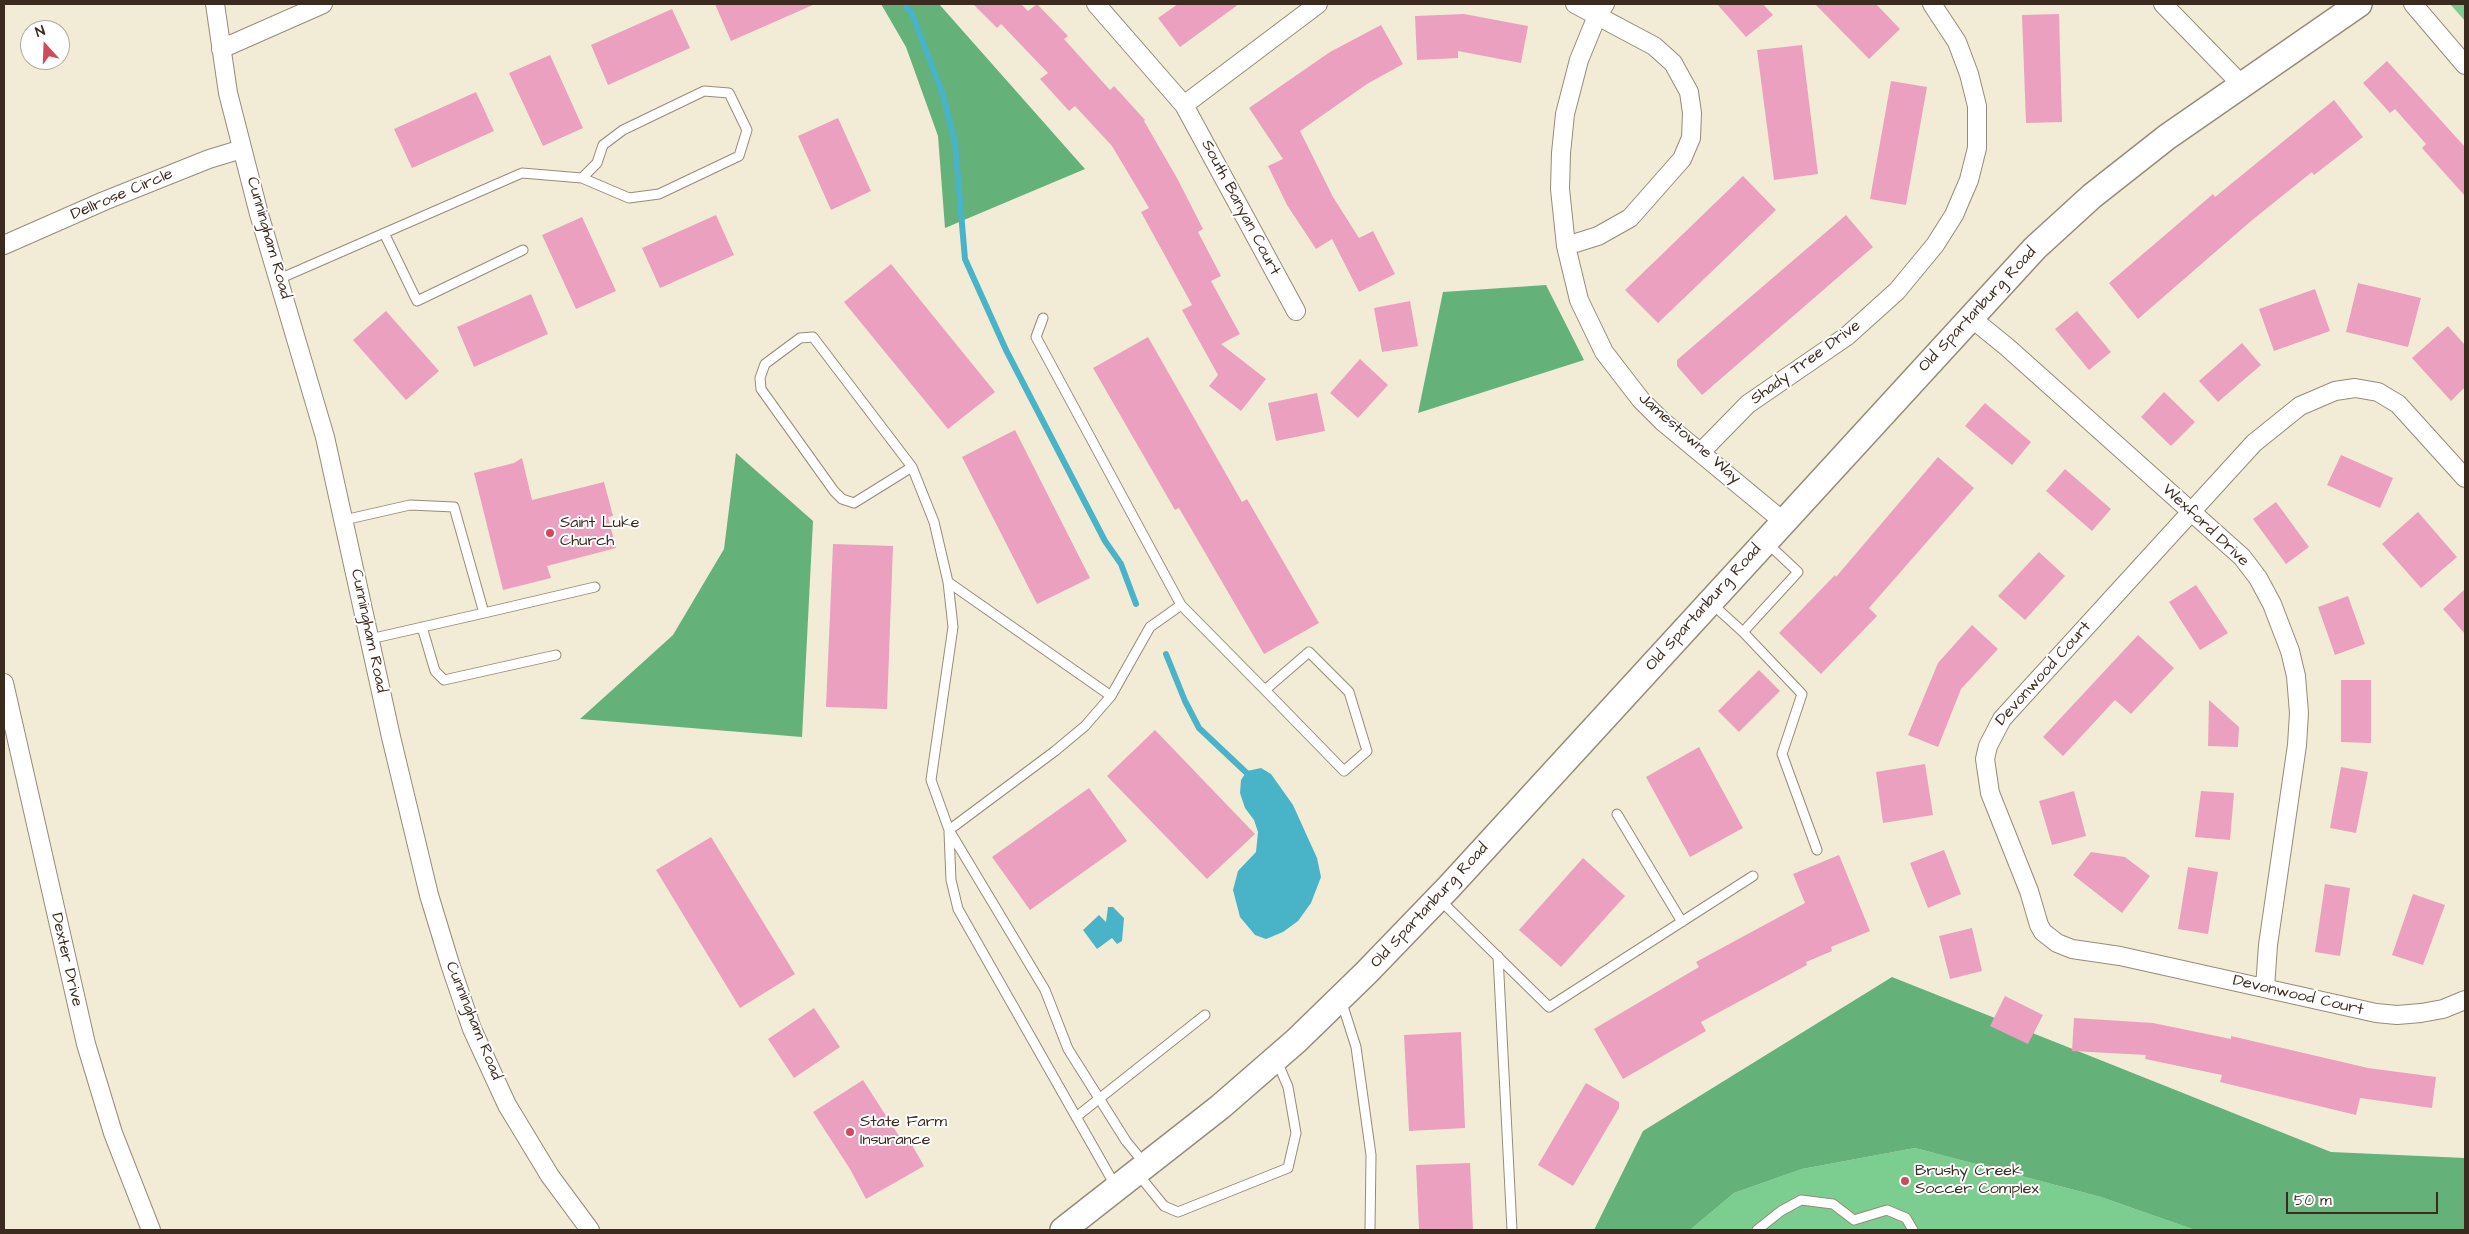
<!DOCTYPE html>
<html>
<head>
<meta charset="utf-8">
<style>
  body { margin:0 }
  #map { position:relative; width:2469px; height:1234px; overflow:hidden; background:#f2ecd6; font-family:"Architects Daughter",sans-serif }
  canvas { display:block }
  .frame { position:absolute; inset:0; border:5px solid #3b2a1e; pointer-events:none }
  .north { position:absolute; left:20px; top:20px; width:50px; height:50px; box-sizing:border-box; background:#fff; border:1px solid #b1aaa5; border-radius:50%; rotate:340deg; font-size:14px; font-weight:700; line-height:20px; text-align:center; color:#3b2a1e }
  .north::after { content:''; display:block; margin:auto; width:18px; height:22px; background:#d1495b; clip-path:polygon(50% 0,100% 100%,50% 72%,0 100%) }
  .scale { position:absolute; left:2286px; top:1192px; width:152px; height:22px; box-sizing:border-box; border:2px solid #3b2a1e; border-top:0; padding-left:6px; font-size:15px; line-height:18px; white-space:nowrap; color:#3b2a1e; -webkit-text-stroke:4px #fff; paint-order:stroke }
</style>
</head>
<body>
<div id="map">
<canvas width="2469" height="1234"></canvas>
<div class="frame"></div>
<div class="north">N</div>
<div class="scale">50 m</div>
</div>
<script>
const ctx = document.querySelector('canvas').getContext('2d');
ctx.lineJoin = 'round';
function paint(path, color) { ctx.fillStyle = color; ctx.fill(path, 'evenodd'); }
const shape = rows => new Path2D(rows.map(r => 'M' + r).join(''));
function trace(path, color, width, dash) { ctx.strokeStyle = color; ctx.lineWidth = width; ctx.lineCap = dash ? 'butt' : 'round'; ctx.setLineDash(dash || []); ctx.stroke(path); }
function label(font, color, halo, rows, align = 'center') {
  ctx.font = font + ' "Architects Daughter",sans-serif'; ctx.lineWidth = 4; ctx.setLineDash([]); ctx.textBaseline = 'middle'; ctx.strokeStyle = halo; ctx.fillStyle = color; for (const [text, x, y, turn = 0] of rows) {
    ctx.save(); ctx.translate(x, y); ctx.rotate((+turn || 0) * Math.PI / 180); ctx.textAlign = isNaN(turn) ? turn : align; if (halo) ctx.strokeText(text, 0, 0); ctx.fillText(text, 0, 0); ctx.restore();
  }
}
const green = shape([
  [2450,4,2465,4,2465,21],
  [1915,1148,2101,1197,2195,1230,1690,1230,1734,1193,1802,1169]
]);
const forest = shape([
  [881,4,939,4,1085,169,945,228,938,136,906,47],
  [1546,285,1584,360,1418,413,1443,292],
  [736,453,813,521,802,737,580,719,673,635,724,549],
  [1892,977,2331,1152,2465,1158,2465,1230,2195,1230,2101,1197,1915,1148,1802,1169,1734,1193,1690,1230,1594,1230,1643,1131]
]);
const water = shape([
  [1261,768,1271,774,1293,805,1317,858,1321,877,1311,903,1298,921,1283,932,1266,939,1255,935,1240,917,1233,890,1238,871,1256,852,1258,832,1254,820,1245,808,1240,793,1241,780,1247,771],
  [1108,907,1113,907,1124,918,1122,941,1117,944,1112,938,1097,949,1083,930,1099,915,1106,922]
]);
const stream = shape([
  [905,4,913,16,943,95,955,143,965,259,1006,350,1105,541,1121,564,1136,604],
  [1166,654,1185,701,1199,728,1252,778]
]);
const building = shape([
  [715,4,815,4,731,41],
  [973,4,1021,4,1028,11,1037,4,1068,36,1064,39,1110,90,1114,86,1145,120,1144,121,1177,178,1203,229,1198,232,1221,276,1211,281,1240,334,1221,344,1266,379,1241,411,1209,386,1218,375,1182,310,1192,305,1141,212,1149,208,1112,146,1075,106,1069,111,1040,79,1048,73,1001,24,997,28],
  [1178,4,1239,4,1180,47,1158,18],
  [1717,4,1763,4,1773,15,1746,37],
  [1815,4,1876,4,1900,29,1869,59],
  [672,9,690,48,608,85,591,45],
  [1464,14,1528,26,1521,63,1458,51,1458,58,1417,60,1415,16],
  [2059,14,2062,122,2026,123,2022,15],
  [1381,25,1403,64,1367,84,1300,131,1333,197,1359,238,1373,231,1395,274,1359,292,1332,239,1316,249,1287,205,1268,166,1283,159,1249,108,1330,52],
  [1802,45,1818,174,1774,180,1757,50],
  [550,55,583,128,543,146,509,73],
  [2387,61,2465,147,2465,196,2422,148,2426,144,2395,109,2390,113,2363,83],
  [1891,81,1927,87,1906,205,1870,199],
  [476,92,494,131,412,168,394,129],
  [2334,100,2363,137,2314,175,2312,172,2251,221,2138,319,2109,283,2213,194,2215,197],
  [838,118,871,191,831,210,798,136],
  [1743,176,1776,210,1658,323,1625,290],
  [716,215,734,255,660,288,642,248],
  [1846,215,1873,247,1702,395,1677,366,1677,360],
  [582,217,616,291,576,309,542,235],
  [891,264,995,392,948,429,844,302],
  [2358,283,2421,298,2408,347,2346,332],
  [2315,289,2330,331,2274,351,2259,309],
  [531,294,548,334,474,367,457,327],
  [1410,301,1418,346,1382,352,1374,308],
  [386,311,439,371,406,400,353,340],
  [2077,311,2111,352,2089,370,2055,329],
  [2448,326,2465,345,2465,387,2451,401,2412,358],
  [1148,337,1242,502,1247,499,1319,623,1264,654,1179,508,1175,510,1093,368],
  [2242,343,2261,365,2218,402,2199,381],
  [1360,359,1388,385,1358,418,1330,393],
  [2164,392,2195,422,2171,446,2141,417],
  [1317,393,1325,431,1276,441,1268,403],
  [1985,403,2031,442,2012,465,1965,426],
  [1015,430,1090,578,1037,604,962,457],
  [2341,455,2393,478,2380,508,2327,485],
  [1938,457,1974,488,1869,608,1877,616,1821,674,1779,633,1835,575,1836,577],
  [522,458,532,500,604,482,613,516,608,517,616,548,547,566,551,578,503,590,474,473,514,463],
  [2065,469,2111,509,2092,531,2046,491],
  [2276,502,2309,547,2286,564,2253,519],
  [2418,512,2457,557,2421,588,2382,544],
  [833,544,893,546,887,709,826,707],
  [2039,552,2065,576,2025,620,1998,596],
  [2196,585,2228,633,2200,650,2169,602],
  [2465,589,2465,634,2443,609],
  [2348,596,2365,644,2335,655,2318,607],
  [1972,625,1998,649,1961,689,1938,747,1908,735,1938,663],
  [2138,635,2174,668,2131,714,2115,700,2063,756,2043,737],
  [1759,670,1780,691,1739,732,1718,711],
  [2341,680,2371,680,2371,743,2341,742],
  [2209,700,2239,727,2238,747,2208,746],
  [1155,730,1255,834,1207,879,1107,776],
  [1699,747,1743,828,1690,857,1646,777],
  [1925,764,1933,815,1883,823,1876,772],
  [2341,767,2368,772,2356,833,2330,828],
  [1089,788,1127,841,1030,910,992,857],
  [2074,791,2086,836,2052,845,2039,801],
  [2201,791,2234,793,2230,840,2195,837],
  [711,837,795,974,740,1008,656,870],
  [1944,850,1961,894,1928,908,1910,863],
  [2091,852,2125,857,2150,876,2122,913,2073,875],
  [1839,855,1870,931,1831,947,1832,951,1806,962,1807,965,1701,1022,1706,1031,1623,1079,1594,1029,1699,967,1696,962,1805,903,1793,874],
  [1583,858,1625,896,1561,967,1519,930],
  [2188,867,2218,872,2208,934,2178,929],
  [2325,884,2350,888,2340,956,2315,952],
  [2413,894,2445,905,2423,965,2392,955],
  [1972,928,1982,971,1950,979,1939,936],
  [2005,996,2043,1015,2028,1044,1990,1026],
  [814,1008,840,1047,794,1078,768,1039],
  [2074,1018,2153,1023,2231,1039,2231,1036,2368,1068,2436,1077,2432,1108,2360,1098,2356,1115,2220,1082,2222,1075,2145,1059,2146,1055,2072,1051],
  [1461,1032,1465,1128,1409,1131,1404,1035],
  [863,1080,901,1139,907,1136,924,1166,866,1199,850,1169,813,1112],
  [1586,1083,1619,1102,1619,1108,1573,1186,1538,1165],
  [1470,1163,1473,1230,1419,1230,1416,1165]
]);
const lane = shape([
  [384,233,417,301,523,250],
  [279,279,522,173,582,178,629,198,659,194,739,156,747,130,729,93,704,91,623,130,603,145,597,163,582,178],
  [1043,318,1036,337,1181,605,1150,627,1111,696],
  [912,467,854,503,842,499,834,491,761,389,760,378,765,364,800,338,813,337,912,467,934,522,948,582,953,627,931,780,949,830,1045,990,1068,1049,1126,1141,1144,1163],
  [344,520,410,505,454,507,484,613,370,639],
  [948,582,1111,696,1085,726,1055,751,949,830],
  [1711,603,1743,632,1802,694,1782,754,1817,850],
  [1181,605,1265,690,1344,771,1367,751,1349,692,1309,652,1265,690],
  [484,613,595,587],
  [422,627,435,671,444,680,556,655],
  [1743,632,1798,572,1767,543],
  [1617,814,1682,922],
  [949,832,951,880,958,909,1116,1187],
  [1438,898,1549,1007,1753,876],
  [1498,956,1512,1230],
  [1341,1000,1356,1047,1371,1155,1370,1230],
  [1076,1117,1205,1015],
  [1138,1174,1164,1206,1178,1212,1288,1168,1296,1133,1288,1087,1277,1061],
  [1854,1220,1887,1210,1906,1218,1913,1230],
  [1757,1230,1781,1211,1801,1200,1833,1204,1854,1220]
]);
const street = shape([
  [215,4,228,93,259,214,325,437,391,737,429,895,450,964,472,1029,507,1105,550,1176,590,1230],
  [1096,4,1184,105,1296,311],
  [1605,4,1597,16,1579,60,1565,114,1561,153,1560,189,1566,246,1579,300,1604,352,1641,400,1662,421,1784,522],
  [2163,4,2242,85],
  [2413,4,2465,65],
  [221,49,323,4],
  [1184,105,1318,4],
  [4,245,104,201,209,159,242,149],
  [1566,246,1598,236,1630,218,1682,159,1691,138,1692,113,1689,92,1673,63,1654,46,1575,4],
  [1970,317,2007,347,2242,557,2258,578,2272,604,2290,651,2296,676,2299,713,2297,745,2268,945,2265,988],
  [1701,452,1748,404,1847,336,1897,291,1935,245,1954,215,1969,180,1977,148,1977,106,1969,74,1957,42,1932,4],
  [2465,478,2398,404,2378,392,2355,388,2335,391,2300,406,2254,443,2002,719,1988,746,1985,759,1990,793,2029,891,2039,925,2043,932,2057,943,2072,949,2120,956,2376,1013,2397,1015,2421,1013,2443,1009,2465,1000],
  [4,683,86,1044,113,1133,151,1230]
]);
const secondary = shape([
  [1063,1230,1220,1107,1296,1041,1366,973,1449,887,2035,248,2092,196,2167,137,2359,4]
]);
const markers = [
  [550,533,5,"#d1495b"],
  [850,1132,5,"#d1495b"],
  [1905,1181,5,"#d1495b"]
];
const streetNames = [
  ["Dellrose Circle",122,195,-23],
  ["South Banyan Court",1240,208,62],
  ["Cunningham Road",268,238,74],
  ["Old Spartanburg Road",1978,310,-47],
  ["Shady Tree Drive",1806,363,-36],
  ["Jamestowne Way",1689,439,41],
  ["Wexford Drive",2205,526,43],
  ["Old Spartanburg Road",1704,608,-48],
  ["Cunningham Road",368,631,78],
  ["Devonwood Court",2044,674,-48],
  ["Old Spartanburg Road",1430,906,-47],
  ["Dexter Drive",66,960,77],
  ["Devonwood Court",2298,996,13],
  ["Cunningham Road",473,1021,68]
];
const poiNames = [
  ["Saint Luke",560,524],
  ["Church",560,542],
  ["State Farm",860,1123],
  ["Insurance",860,1141],
  ["Brushy Creek",1915,1172],
  ["Soccer Complex",1915,1190]
];
paint(green, '#7bce90');
paint(forest, '#64b17a');
paint(water, '#49b3c7');
trace(stream, '#49b3c7', 6);
paint(building, '#eba0c0');
trace(lane, '#968b7a', 11);
trace(street, '#968b7a', 20);
trace(secondary, '#968b7a', 28);
trace(lane, '#fff', 9);
trace(street, '#fff', 18);
trace(secondary, '#fff', 25);
for (const [x, y, r, color] of markers) { const dot = new Path2D(); dot.arc(x, y, r, 0, 2 * Math.PI); ctx.fillStyle = color; ctx.fill(dot); trace(dot, '#fff', 2); }
label('16px', '#3b2a1e', '#fff', streetNames);
label('16px', '#3b2a1e', '#fff', poiNames, 'left');
</script>
</body>
</html>
